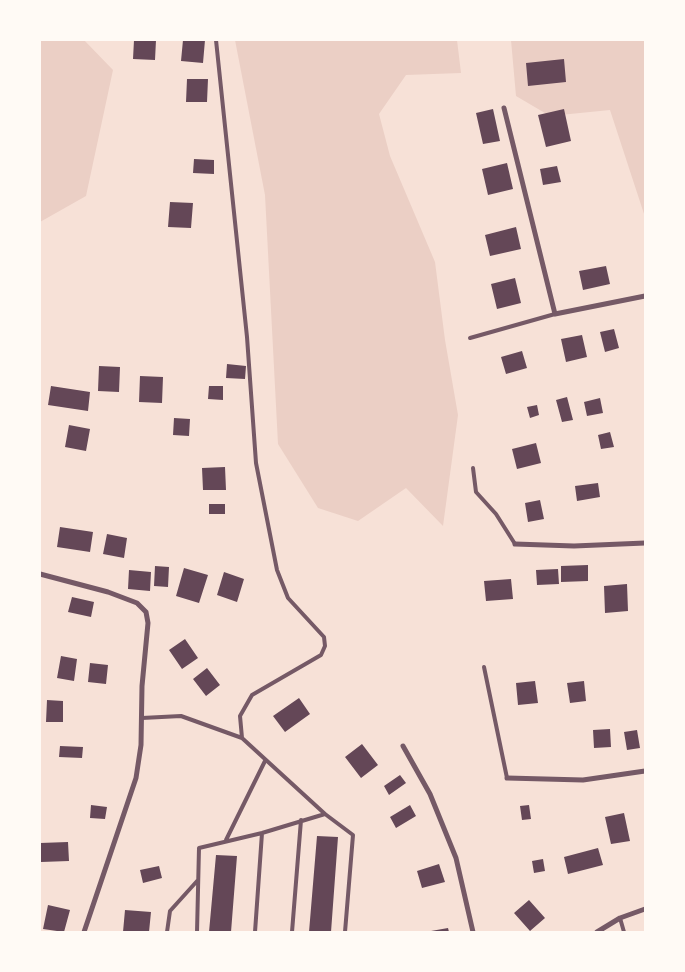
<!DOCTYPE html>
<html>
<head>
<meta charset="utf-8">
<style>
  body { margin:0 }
  #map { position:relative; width:685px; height:972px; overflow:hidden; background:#f7e1d7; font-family:"Open Sans",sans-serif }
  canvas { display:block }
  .frame { position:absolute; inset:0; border:41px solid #fffaf5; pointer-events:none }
</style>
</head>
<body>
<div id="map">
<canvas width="685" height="972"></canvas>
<div class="frame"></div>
</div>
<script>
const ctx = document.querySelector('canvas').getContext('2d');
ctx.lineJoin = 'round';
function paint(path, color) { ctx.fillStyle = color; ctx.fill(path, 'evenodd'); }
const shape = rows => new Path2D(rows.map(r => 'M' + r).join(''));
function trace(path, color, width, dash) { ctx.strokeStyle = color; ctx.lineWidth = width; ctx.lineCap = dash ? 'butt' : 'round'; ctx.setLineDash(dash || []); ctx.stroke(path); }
const green = shape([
  [40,40,84,40,113,70,86,196,40,222],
  [235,40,457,40,461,73,406,75,379,114,390,156,435,262,445,340,458,415,443,526,406,488,358,521,318,508,278,444,265,195],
  [511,40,645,40,645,217,610,110,550,116,516,96]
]);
const building = shape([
  [134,40,156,40,155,60,133,59],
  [183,40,205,40,203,63,181,61],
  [564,59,566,82,528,86,526,63],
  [187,79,208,79,207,102,186,102],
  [493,109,500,141,483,144,476,113],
  [564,109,571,141,546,147,538,115],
  [194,159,214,160,214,174,193,173],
  [507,163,513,189,488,195,482,169],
  [557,166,561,182,543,185,540,169],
  [170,202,193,203,191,228,168,227],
  [516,227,521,249,490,256,485,235],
  [606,266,610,284,583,290,579,271],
  [515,278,521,303,497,309,491,284],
  [614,329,619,348,605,352,600,332],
  [582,335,587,357,566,362,561,339],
  [522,351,527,368,506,374,501,357],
  [227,364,246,366,245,379,226,378],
  [99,366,120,367,119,392,98,391],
  [140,376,163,377,162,403,139,402],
  [51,386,90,392,88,411,48,405],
  [209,386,223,386,223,400,208,399],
  [567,397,573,420,562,422,556,400],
  [600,398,603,413,587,416,584,402],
  [537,405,539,415,530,418,527,407],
  [174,418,190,419,189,436,173,435],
  [69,425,90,429,86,451,65,447],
  [610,432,614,447,601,449,598,435],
  [536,443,541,463,517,469,512,449],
  [225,467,226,490,203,490,202,468],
  [598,483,600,497,577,501,575,486],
  [540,500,544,519,528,522,525,503],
  [209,504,225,504,225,514,209,514],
  [60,527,93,532,90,552,57,547],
  [107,534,127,538,124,558,103,554],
  [588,565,588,581,561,582,561,566],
  [155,566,169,567,168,587,154,586],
  [184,568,208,575,199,603,176,596],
  [558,569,559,584,537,585,536,570],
  [129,570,151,572,150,591,128,589],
  [224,572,244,579,237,602,217,595],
  [511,579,513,599,486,601,484,581],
  [627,584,628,611,605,613,604,586],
  [72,597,94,602,91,617,68,612],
  [185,639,198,658,182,669,169,650],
  [61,656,77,659,74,681,57,678],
  [90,663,108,665,106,684,88,682],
  [207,668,220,685,206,696,193,679],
  [535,681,538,703,518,705,516,683],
  [584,681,586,701,570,703,567,683],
  [299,698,310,714,285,732,273,716],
  [47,700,63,701,63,722,46,722],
  [610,729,611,747,594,748,593,730],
  [637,730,640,748,627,750,624,732],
  [362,744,378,765,361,778,345,757],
  [60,746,83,747,82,758,59,757],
  [400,775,406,783,389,795,384,786],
  [91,805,107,807,105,819,90,818],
  [410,805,416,816,396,828,390,817],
  [529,805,531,819,522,820,520,806],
  [624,813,630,841,611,844,605,817],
  [317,836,338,837,331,932,309,932],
  [68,842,69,861,41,862,40,843],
  [598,848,603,865,568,874,564,857],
  [216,855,237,856,231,932,209,932],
  [543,859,545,871,534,873,532,861],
  [439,864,445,882,422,888,417,871],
  [159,866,162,878,143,883,140,870],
  [529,900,545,918,530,931,514,913],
  [48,905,70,910,64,932,43,929],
  [125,910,151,912,149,932,123,932],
  [448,928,449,932,431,932,431,931]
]);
const service = shape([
  [216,40,247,337,256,463,277,570,288,598,324,637,325,646,321,655,252,695,240,716,242,738],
  [470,338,555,314],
  [473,468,476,492,496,514,515,544],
  [484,667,507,778],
  [142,718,181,716,242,738,325,814],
  [226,840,265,761],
  [620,918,624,932],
  [167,932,170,911,198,880],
  [197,932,199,848,262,833,325,814,353,835,345,932],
  [255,932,262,833],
  [292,932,301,820]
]);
const minor = shape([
  [504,108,555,314,645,296],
  [515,544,574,546,645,543],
  [40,574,108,592,137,603,146,612,148,623,142,686,141,745,136,778,84,932],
  [403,746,430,794,456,858,473,932],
  [507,778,583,780,645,771],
  [597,932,620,918,645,909]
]);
paint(green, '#ebcfc5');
paint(building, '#644757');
trace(service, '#755966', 4);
trace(minor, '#755966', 5);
</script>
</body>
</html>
